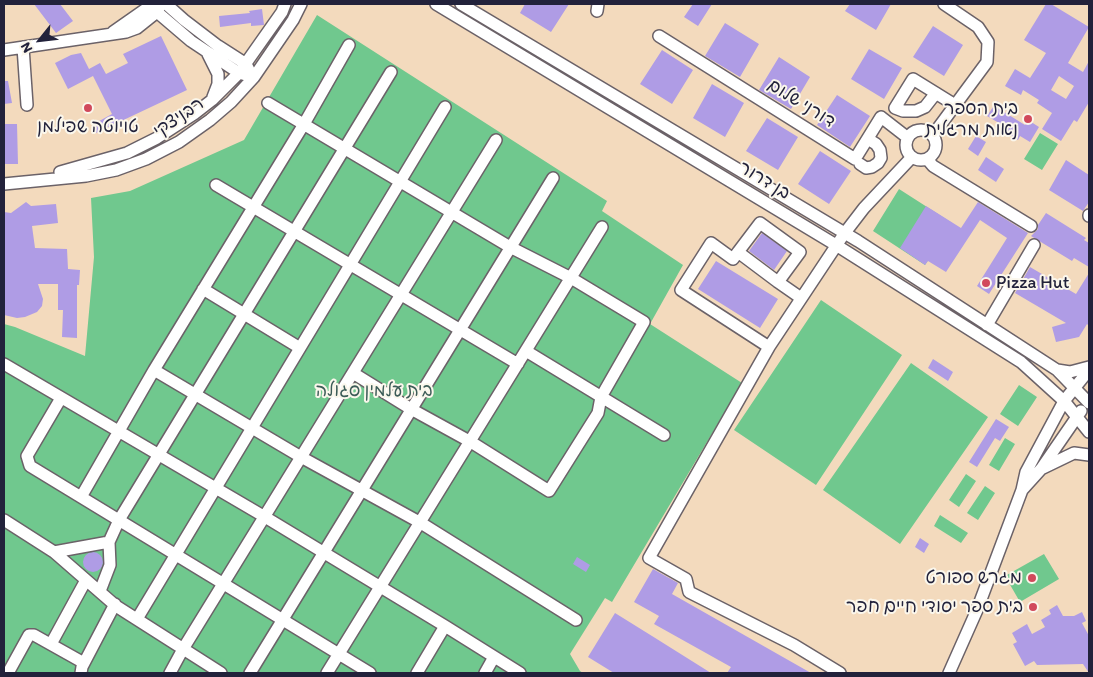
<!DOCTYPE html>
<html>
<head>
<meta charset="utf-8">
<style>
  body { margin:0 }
  #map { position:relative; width:1093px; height:677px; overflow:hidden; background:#f3dabd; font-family:Itim,sans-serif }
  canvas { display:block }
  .frame { position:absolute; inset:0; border:5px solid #22223b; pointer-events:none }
  .north { position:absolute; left:15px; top:15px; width:50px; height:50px; -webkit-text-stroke:4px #fbf7ec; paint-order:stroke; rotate:241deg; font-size:14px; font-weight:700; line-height:20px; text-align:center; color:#22223b }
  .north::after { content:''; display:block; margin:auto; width:18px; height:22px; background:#22223b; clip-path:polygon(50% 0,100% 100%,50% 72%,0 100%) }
</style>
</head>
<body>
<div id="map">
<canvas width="1093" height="677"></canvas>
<div class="frame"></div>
<div class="north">N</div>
</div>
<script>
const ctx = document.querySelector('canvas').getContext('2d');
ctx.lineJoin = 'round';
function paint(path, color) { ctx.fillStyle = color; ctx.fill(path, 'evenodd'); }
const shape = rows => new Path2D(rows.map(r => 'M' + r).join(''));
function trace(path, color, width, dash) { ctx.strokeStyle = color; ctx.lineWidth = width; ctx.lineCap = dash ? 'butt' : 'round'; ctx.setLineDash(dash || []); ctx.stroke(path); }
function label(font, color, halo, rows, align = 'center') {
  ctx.font = font + ' Itim,"Playpen Sans Hebrew",sans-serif'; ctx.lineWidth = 4; ctx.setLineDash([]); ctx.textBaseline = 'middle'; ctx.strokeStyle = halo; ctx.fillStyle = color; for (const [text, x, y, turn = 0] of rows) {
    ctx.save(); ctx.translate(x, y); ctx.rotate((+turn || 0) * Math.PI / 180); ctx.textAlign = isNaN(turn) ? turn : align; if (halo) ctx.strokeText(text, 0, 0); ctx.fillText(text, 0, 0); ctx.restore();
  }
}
const green = shape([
  [317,15,607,201,602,211,683,265,650,324,742,383,612,602,605,598,570,654,580,671,583,673,4,673,4,324,15,327,85,356,94,257,91,198,130,191,244,140],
  [1040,133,1058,144,1042,170,1024,159],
  [899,189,952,223,925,265,873,231],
  [821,300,902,355,816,485,734,430],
  [911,363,988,417,900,544,823,490],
  [1019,385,1037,397,1018,426,1000,414],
  [1005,438,1015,444,999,471,989,465],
  [966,474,976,481,959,507,949,500],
  [985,486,995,493,978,520,967,513],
  [940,515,968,533,961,543,934,526],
  [1044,554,1059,579,1020,602,1005,576]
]);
const building = shape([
  [34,4,60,4,73,21,56,33],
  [525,4,569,4,551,32,520,13],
  [693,4,712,4,698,26,684,17],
  [850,4,891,4,876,30,845,11],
  [1046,4,1051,4,1089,27,1068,63,1083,72,1089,61,1089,102,1077,122,1074,120,1061,141,1042,129,1052,113,1037,103,1039,100,1023,90,1021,95,1005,86,1015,69,1030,78,1046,53,1024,40],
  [1059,76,1074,86,1066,99,1051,90],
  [262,9,264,25,251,26,251,23,220,27,219,16,250,13,249,11],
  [725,23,759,44,740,77,705,56],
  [933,26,963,45,944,76,913,57],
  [161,36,187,90,96,133,92,125,112,114,93,76,68,89,55,63,71,55,81,53,89,69,100,63,106,74,128,63,123,54],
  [869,49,902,68,884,99,851,79],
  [662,50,693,70,672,104,640,84],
  [779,57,810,77,791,109,759,90],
  [4,81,8,81,12,103,4,104],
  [712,84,744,103,725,137,693,118],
  [837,95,870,116,850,147,817,125],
  [997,101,1007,108,1004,112,1025,125,1028,120,1039,127,1030,142,1020,136,1018,140,997,127,999,123,987,116],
  [767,118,798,137,778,170,746,151],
  [4,124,17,124,18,164,4,164],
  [976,136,986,142,978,156,968,149],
  [820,151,851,171,829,204,798,184],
  [986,157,1004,169,996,182,978,170],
  [1066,160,1089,175,1089,202,1083,211,1049,190],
  [26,202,31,206,56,204,58,223,32,226,35,248,67,249,68,269,80,270,79,285,77,285,77,338,62,337,63,310,58,310,58,284,38,284,43,299,42,306,37,312,25,317,17,318,4,315,4,212,11,213],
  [978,202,1028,233,989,294,977,286,1007,238,980,220,946,272,928,261,925,265,900,248,926,206,961,228],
  [1046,213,1086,238,1084,240,1089,243,1089,267,1074,258,1072,261,1031,236,1038,229,1038,225],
  [762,233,787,251,774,270,749,251],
  [716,261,778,299,760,328,698,289],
  [1030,267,1076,294,1089,273,1089,326,1087,324,1079,337,1056,342,1052,327,1066,323,1015,293],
  [933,359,953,372,948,381,928,368],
  [996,419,1009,427,1000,441,995,438,977,467,969,462],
  [920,538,929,544,924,553,915,547],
  '83 562a10 10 0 1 1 20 0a10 10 0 1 1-20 0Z',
  [577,557,590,565,586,572,573,564],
  [653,569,678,583,672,594,811,673,727,673,731,667,654,624,659,616,634,602],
  [1057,605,1063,616,1074,616,1082,612,1086,621,1082,623,1089,636,1089,673,1083,664,1037,665,1034,661,1025,666,1013,644,1017,642,1012,633,1027,624,1032,634,1045,627,1041,620,1051,614,1049,610],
  [615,613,652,636,711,673,614,673,588,657]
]);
const minor = shape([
  [150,4,157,12,191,41,239,73,246,75],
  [166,4,184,20,218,46,246,64,249,70],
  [436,4,836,245,1021,362,1064,401,1089,432],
  [461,4,858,241,1057,370,1089,403],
  [597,11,598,4],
  [113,32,153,4],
  [659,36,855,159,881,117,908,138],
  [23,47,27,105],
  [4,50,126,32,137,28,157,12,161,4],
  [208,54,218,74,218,84,213,97],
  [936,93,925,107,916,111,903,111,895,108,913,79,955,105],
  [268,103,510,247,571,278,644,322,601,397,598,413,549,491,471,442,411,409,353,373],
  '906 145a15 15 0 1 1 30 0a15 15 0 1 1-30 0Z',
  [933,135,987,62,988,42,978,27,944,4],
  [927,159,933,166,1031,226],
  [860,164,866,168,872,167,878,163,881,158,880,150,876,144,868,139],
  [60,172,127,153,157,138,194,114,212,100,239,73,282,12,285,4],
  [4,184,86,176,116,170,146,159,179,142,210,120,231,102,254,77,293,20,301,4],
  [216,185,518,364],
  [1089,215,1089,216],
  [738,252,733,259,711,243,681,290,769,347,844,234,864,208,912,157],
  [778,282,800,252,760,223,738,252,778,282,801,298],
  [203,289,300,348],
  [987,325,1034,245],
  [769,347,649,558,686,579,689,592,794,645,840,673],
  [526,351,664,435],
  [4,364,265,517,445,626,520,673],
  [154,370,301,457,421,523,576,620],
  [1057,370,1070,372,1089,367],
  [61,398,27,456,30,466,370,673],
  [1043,468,1074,453,1089,455],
  [1022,490,1041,469,1081,411],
  [81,497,154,370,304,124,349,45],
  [4,520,54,552,116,606,221,673],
  [54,552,109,542],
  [100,591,110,565,109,542,119,520,391,72],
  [137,619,445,107],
  [51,644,86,580],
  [8,673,29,635,34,635,84,663],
  [81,673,82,667,115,604],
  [170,673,183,649,496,140],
  [250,673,553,178],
  [327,673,602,227],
  [417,673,445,626],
  [485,673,494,657],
  [949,673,977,610,1022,490,1026,472,1064,401,1089,370]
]);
const markers = [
  [88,108,5,"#d1495b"],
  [1028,119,5,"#d1495b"],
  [986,283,5,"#d1495b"],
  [1032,578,5,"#d1495b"],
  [1033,607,5,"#d1495b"]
];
const streetNames = [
  ["דורני שלום",801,104,32],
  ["רבניצקי",179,118,-34],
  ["בן דרור",764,181,31]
];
const poiNames = [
  ["בית הספר",1018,109],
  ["נאות מרגלית",1018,130],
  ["טויוטה שפילמן",88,127,"center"],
  ["Pizza Hut",996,283,"left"],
  ["מגרש ספורט",1022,578],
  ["בית ספר יסודי חיים חפר",1023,607]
];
const parkNames = [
  ["בית עלמין סגולה",374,391]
];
paint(green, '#70c88e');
paint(building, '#af9ce5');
trace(minor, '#6b6268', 14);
trace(minor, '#fff', 11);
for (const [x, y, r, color] of markers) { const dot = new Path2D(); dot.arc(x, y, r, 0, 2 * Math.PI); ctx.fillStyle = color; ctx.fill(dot); trace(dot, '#fbf7ec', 2); }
label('18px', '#22223b', '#fbf7ec', streetNames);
label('18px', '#22223b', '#fbf7ec', poiNames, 'right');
label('18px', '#3d5c58', '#fbf7ec', parkNames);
</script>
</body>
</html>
